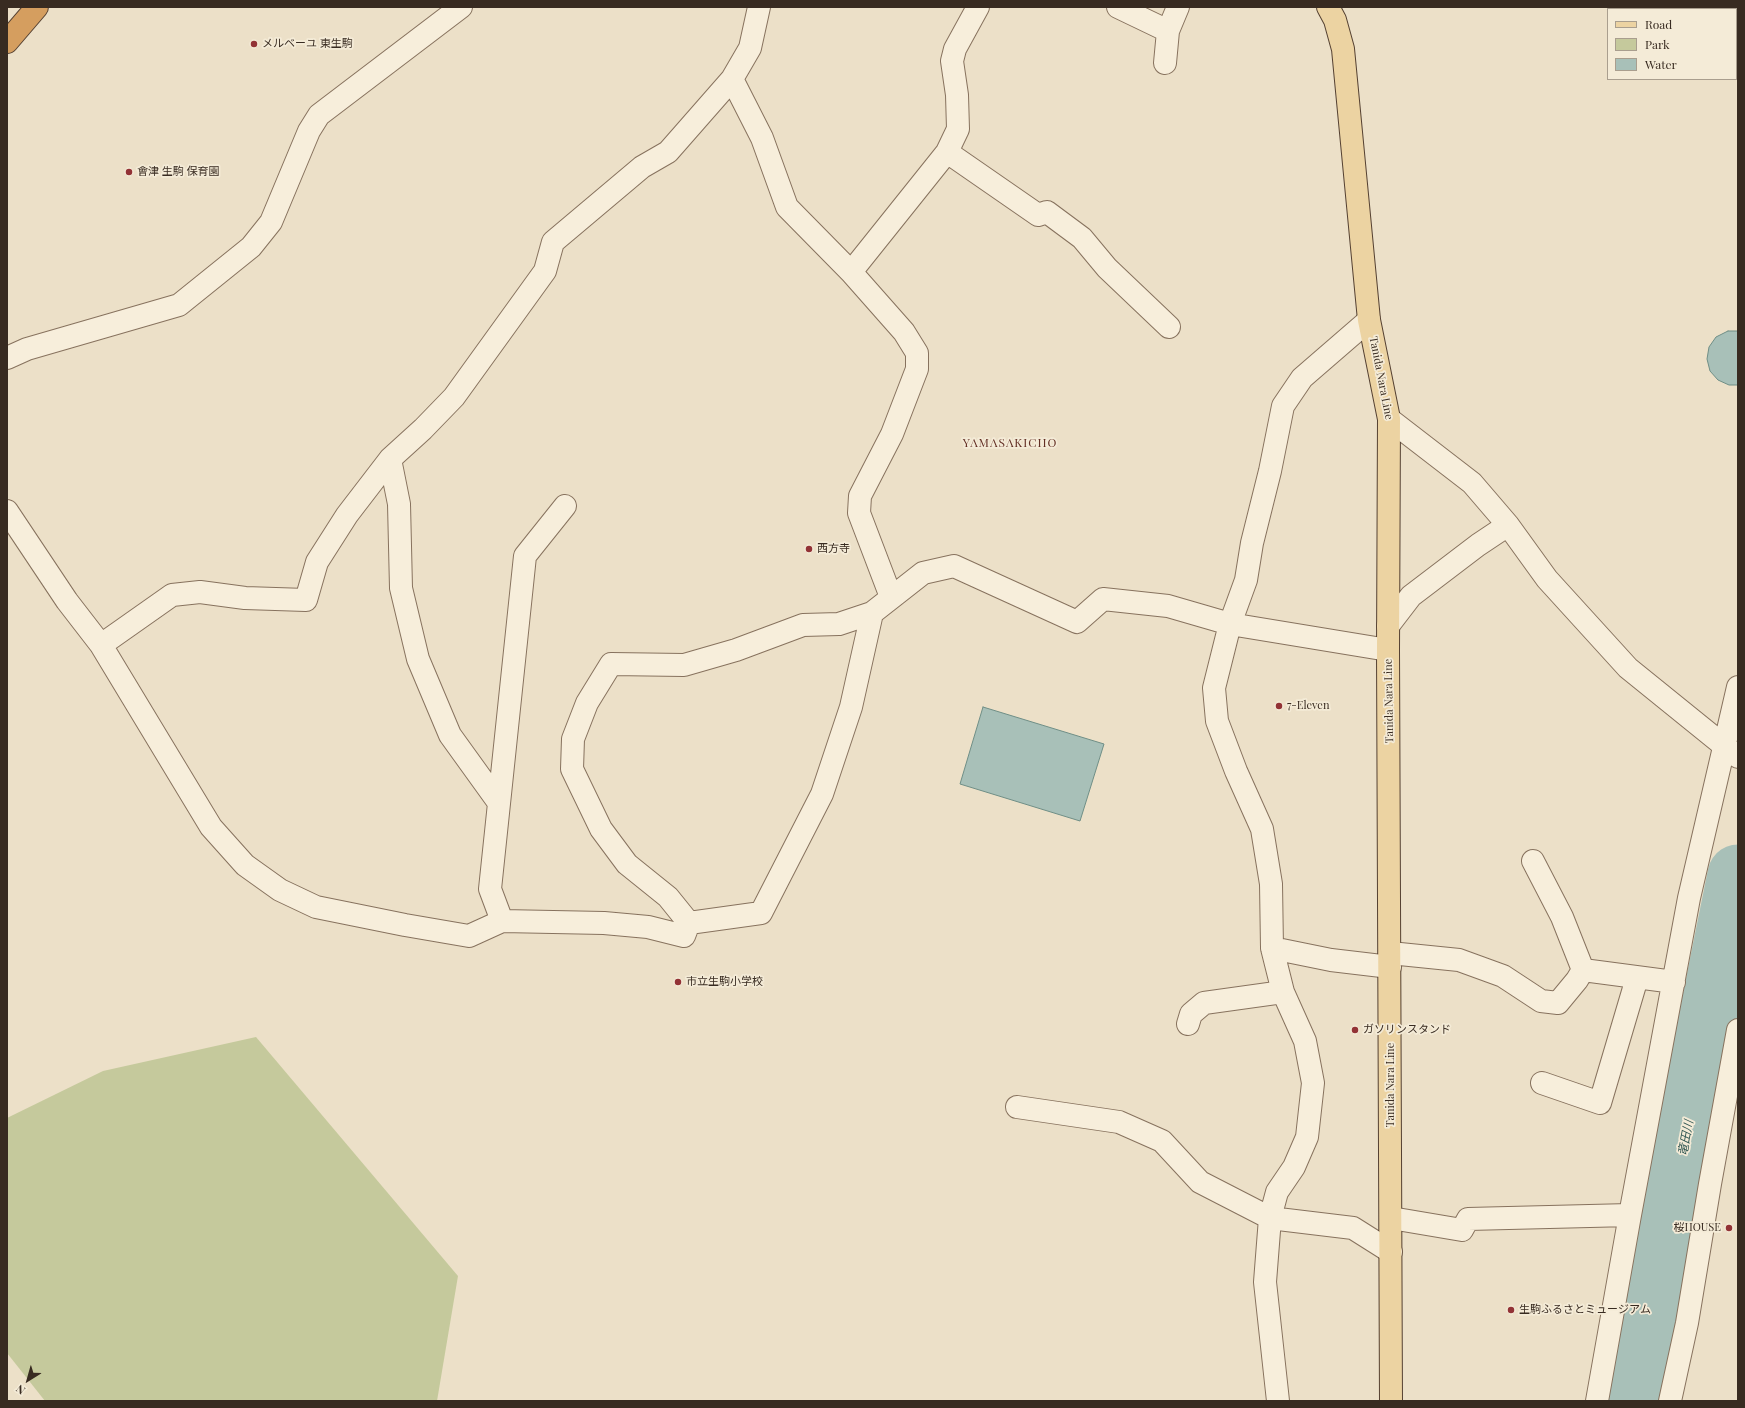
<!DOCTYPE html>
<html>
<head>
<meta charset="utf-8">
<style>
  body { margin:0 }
  #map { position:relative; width:1745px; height:1408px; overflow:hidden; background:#ece0c8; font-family:"Playfair Display",serif }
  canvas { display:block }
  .frame { position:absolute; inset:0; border:8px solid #382b21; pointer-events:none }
  .legend { position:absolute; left:1607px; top:8px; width:130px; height:72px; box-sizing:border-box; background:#f4ebd7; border:1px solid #a99e8e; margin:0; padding:5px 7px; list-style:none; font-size:12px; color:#382b21 }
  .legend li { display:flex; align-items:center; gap:8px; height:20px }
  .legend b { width:20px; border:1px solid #a99e8e }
  .north { position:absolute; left:8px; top:1360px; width:40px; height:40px; -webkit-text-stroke:3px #f4ebd7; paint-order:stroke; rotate:217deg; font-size:11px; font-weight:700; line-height:16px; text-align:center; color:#382b21 }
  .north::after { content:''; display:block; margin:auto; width:14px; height:18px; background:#382b21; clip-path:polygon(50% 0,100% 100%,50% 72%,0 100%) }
</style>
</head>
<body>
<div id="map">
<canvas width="1745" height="1408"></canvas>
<div class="frame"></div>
<ul class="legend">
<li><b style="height:5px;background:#ecd3a2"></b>Road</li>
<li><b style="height:11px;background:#c5c99c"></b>Park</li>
<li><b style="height:11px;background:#a8c0b8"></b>Water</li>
</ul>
<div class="north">N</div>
</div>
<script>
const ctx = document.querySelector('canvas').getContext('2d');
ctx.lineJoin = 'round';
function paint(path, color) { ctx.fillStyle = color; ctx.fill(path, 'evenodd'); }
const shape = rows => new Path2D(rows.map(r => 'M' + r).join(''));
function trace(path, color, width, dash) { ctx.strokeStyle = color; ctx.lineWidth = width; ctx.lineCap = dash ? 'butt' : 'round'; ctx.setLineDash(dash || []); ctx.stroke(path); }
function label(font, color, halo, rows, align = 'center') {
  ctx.font = font + ' "Playfair Display","Noto Sans JP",serif'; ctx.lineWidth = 3.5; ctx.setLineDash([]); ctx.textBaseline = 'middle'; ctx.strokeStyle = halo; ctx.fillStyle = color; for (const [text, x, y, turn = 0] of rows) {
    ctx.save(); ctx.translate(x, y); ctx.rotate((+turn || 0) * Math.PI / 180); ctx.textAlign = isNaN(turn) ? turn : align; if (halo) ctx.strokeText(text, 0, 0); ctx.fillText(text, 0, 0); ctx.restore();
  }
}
const green = shape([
  [256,1037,458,1276,437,1401,45,1401,7,1353,7,1118,103,1071]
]);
const water = shape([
  [1728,331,1738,331,1738,385,1729,385,1718,380,1710,371,1707,359,1709,347,1716,337,1728,331],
  [983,707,1104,744,1080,821,960,784,983,707]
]);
const river = shape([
  [1634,1401,1690,1112,1738,875]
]);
const minor = shape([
  [1118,7,1168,31],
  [1165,63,1168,31,1178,7],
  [732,79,762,138,787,207,851,272,904,332,917,353,917,369,892,434,860,496,859,513,891,597],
  [947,152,1038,215,1047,212,1082,238,1107,268,1169,327],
  [851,272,947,152,958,129,957,95,952,61,955,49,978,7],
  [7,358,27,349,179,305,251,247,271,222,309,131,319,115,461,7],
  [1389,419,1472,483,1508,525,1547,579,1628,668,1738,757],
  [390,459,399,504,401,588,418,659,450,735,499,803],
  [7,511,67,601,101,645,211,827,245,865,280,890,316,907,405,925,469,936,502,921,604,923,648,927,684,936,689,923,761,913,822,794,851,707,872,613],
  [1388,626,1411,596,1478,545,1508,525],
  [101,645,172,595,200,592,245,598,306,600,317,562,347,515,390,459,423,429,454,397,545,271,553,242,642,167,668,152,732,79,750,48,759,7],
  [1533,861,1562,917,1583,970],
  [502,921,490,889,525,556,565,506],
  [689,923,668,897,627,864,601,829,572,769,573,739,587,703,611,664,684,665,736,650,803,625,839,624,872,613,923,573,954,566,1077,622,1103,599,1168,606,1230,624,1388,650],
  [1272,948,1331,960,1390,967],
  [1390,953,1459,960,1503,976,1541,1001,1558,1003,1577,980,1583,970,1674,982],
  [1188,1024,1191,1014,1204,1003,1283,992],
  [1542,1083,1600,1103,1637,978],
  [1017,1107,1119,1122,1162,1141,1200,1182,1270,1218,1353,1228,1391,1252],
  [1391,1218,1462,1230,1468,1219,1630,1215],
  [1278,1401,1265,1282,1270,1218,1277,1192,1294,1167,1307,1137,1313,1083,1305,1041,1283,992,1272,948,1271,884,1262,829,1236,771,1217,721,1214,688,1230,624,1246,580,1252,543,1270,471,1283,406,1302,378,1369,320],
  [1597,1401,1630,1215,1689,898,1738,687],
  [1670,1401,1687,1323,1710,1184,1738,1030]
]);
const major = shape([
  [1328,7,1335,20,1343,49,1369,320,1389,419,1388,650,1391,1401]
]);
const highway = shape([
  [7,42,37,7]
]);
const markers = [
  [254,44,4,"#923235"],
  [129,172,4,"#923235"],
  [809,549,4,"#923235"],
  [1279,706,4,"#923235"],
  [678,982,4,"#923235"],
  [1355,1030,4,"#923235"],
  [1729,1228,4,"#923235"],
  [1511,1310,4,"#923235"]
];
const poiNames = [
  ["メルベーユ 東生駒",262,44],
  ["會津 生駒 保育園",137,172],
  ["西方寺",817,549],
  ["7-Eleven",1287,706],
  ["市立生駒小学校",686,982],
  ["ガソリンスタンド",1363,1030],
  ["桜HOUSE",1721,1228,"right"],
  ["生駒ふるさとミュージアム",1519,1310]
];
const streetNames = [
  ["Tanida Nara Line",1381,378,79],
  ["Tanida Nara Line",1389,701,-91],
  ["Tanida Nara Line",1391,1085,-90]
];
const neighbourhoodNames = [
  ["YAMASAKICHO",1010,443]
];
const waterNames = [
  ["竜田川",1686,1138,-79]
];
paint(green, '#c5c99c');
paint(water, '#a8c0b8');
trace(water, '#6f8e86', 1);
trace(river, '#a8c0b8', 61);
trace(minor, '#87725e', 24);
trace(major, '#554132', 24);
trace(highway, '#554132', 24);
trace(minor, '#f7eedb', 22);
trace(major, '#ecd3a2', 22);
trace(highway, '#d59e5f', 22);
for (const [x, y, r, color] of markers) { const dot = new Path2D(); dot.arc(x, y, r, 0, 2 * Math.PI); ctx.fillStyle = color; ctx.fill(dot); trace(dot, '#f4ebd7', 1.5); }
label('11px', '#382b21', '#f4ebd7', poiNames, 'left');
label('11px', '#382b21', '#f4ebd7', streetNames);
ctx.letterSpacing = '1px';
label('12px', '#622e23', '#f4ebd7', neighbourhoodNames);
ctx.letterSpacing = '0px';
label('italic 12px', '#315753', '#f4ebd7', waterNames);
</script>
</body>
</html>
